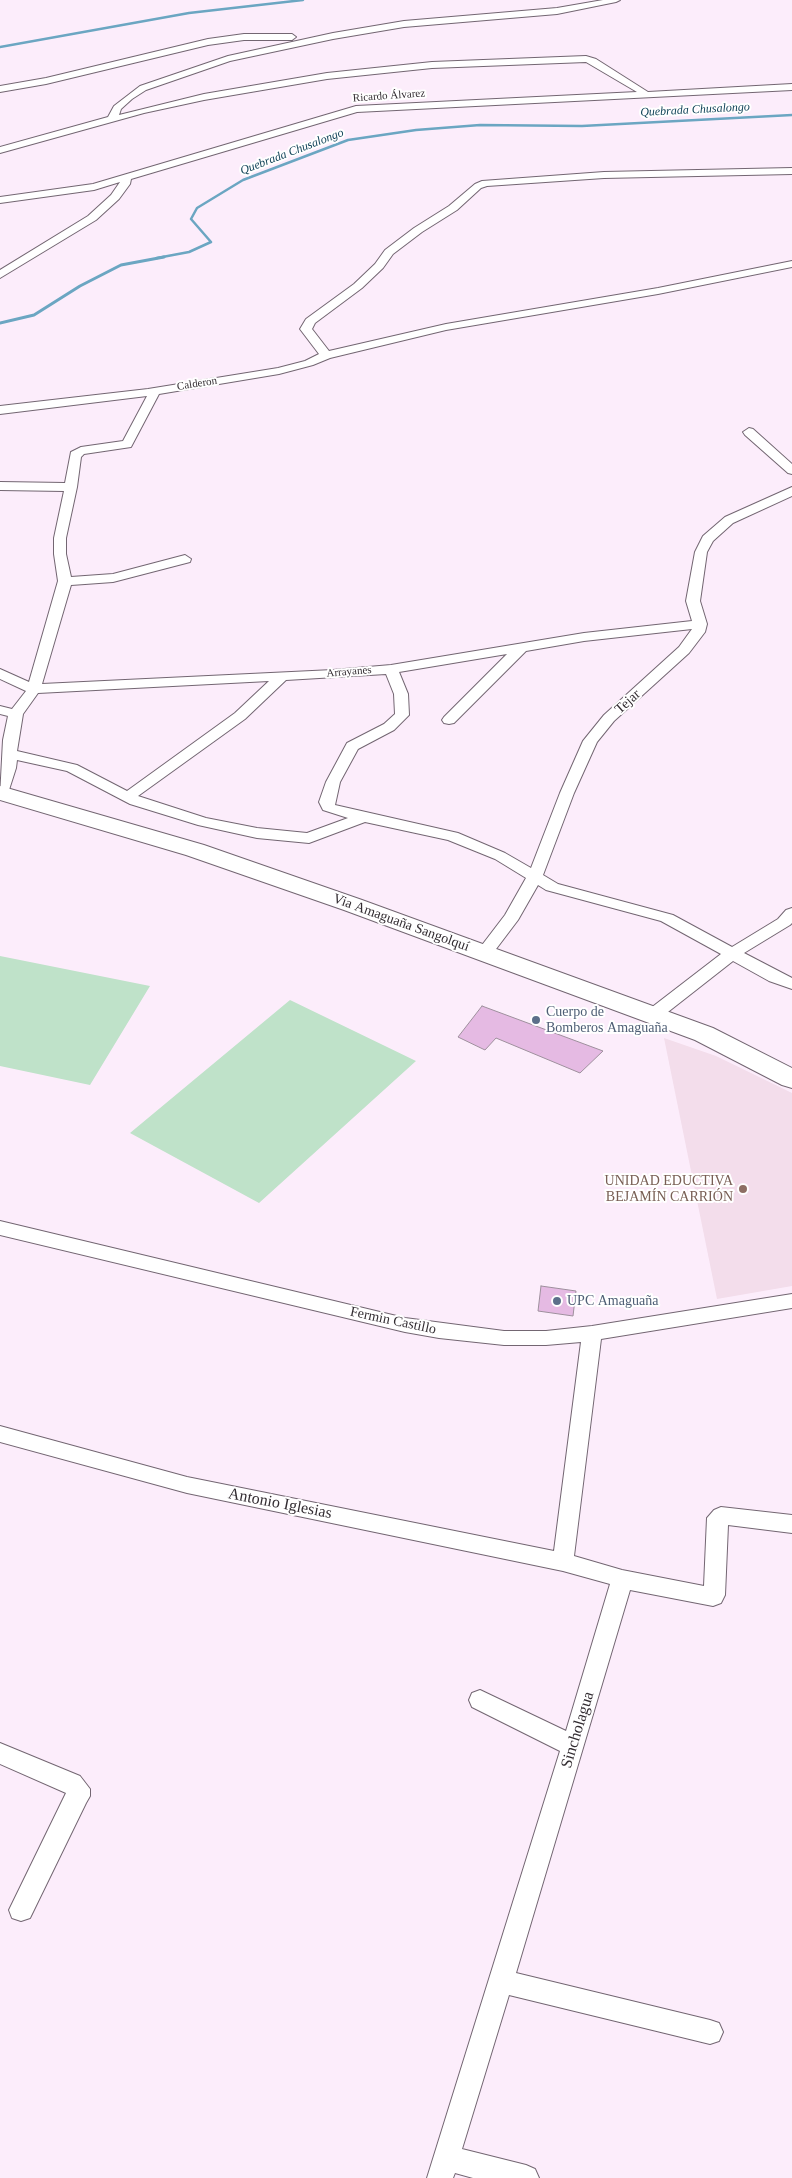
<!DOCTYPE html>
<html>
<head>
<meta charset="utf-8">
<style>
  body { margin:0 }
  canvas { display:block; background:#fcedfb }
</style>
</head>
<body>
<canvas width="792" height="2178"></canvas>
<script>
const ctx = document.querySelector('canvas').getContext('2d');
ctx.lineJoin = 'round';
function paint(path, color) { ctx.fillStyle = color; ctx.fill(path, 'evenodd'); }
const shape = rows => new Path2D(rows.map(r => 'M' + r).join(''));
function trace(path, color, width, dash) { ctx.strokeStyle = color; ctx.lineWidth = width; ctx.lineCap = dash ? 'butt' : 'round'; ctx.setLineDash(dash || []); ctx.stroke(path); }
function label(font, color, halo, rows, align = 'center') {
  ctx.font = font + ' "Times New Roman",serif'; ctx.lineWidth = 4; ctx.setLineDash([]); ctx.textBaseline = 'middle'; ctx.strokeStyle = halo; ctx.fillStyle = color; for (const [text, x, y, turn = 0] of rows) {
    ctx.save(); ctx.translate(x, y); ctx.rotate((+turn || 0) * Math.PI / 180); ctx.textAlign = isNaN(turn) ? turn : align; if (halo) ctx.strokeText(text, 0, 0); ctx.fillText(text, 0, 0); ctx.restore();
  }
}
const education = shape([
  [664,1038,716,1056,792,1093,792,1286,717,1299]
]);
const green = shape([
  [0,956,150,986,90,1085,0,1066],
  [290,1000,416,1061,259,1203,130,1133]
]);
const streamFar1 = shape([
  [0,47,189,13,303,0],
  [157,258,189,252,211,242,191,219,197,208,243,180,348,140,416,130,480,125,582,126,792,115]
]);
const stream = shape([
  [0,323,34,315,80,286,121,265,164,257]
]);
const building = shape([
  [482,1006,603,1051,580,1073,496,1038,485,1050,458,1037,482,1006],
  [541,1286,576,1291,573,1316,538,1311,541,1286]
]);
const street = shape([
  [603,0,620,0,616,2,557,14,404,27,333,39,230,61,146,90,132,99,121,109,119,115,204,94,327,73,432,62,586,56,596,59,648,92,792,84,792,90,357,112,131,179,130,184,119,199,96,220,0,278,0,270,88,216,111,195,120,182,94,190,0,203,0,197,93,184,356,106,637,92,586,62,432,68,327,79,204,100,144,113,0,153,0,147,108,117,114,106,140,86,228,56,333,33,404,21,557,8,603,0],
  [244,34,292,34,296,37,292,40,244,40,208,45,46,84,0,92,0,86,46,78,208,39,244,34],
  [792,168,792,174,604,178,487,186,481,188,457,210,422,232,393,254,383,268,362,288,315,323,312,329,329,351,446,324,658,288,792,261,792,267,658,294,446,330,330,358,313,365,279,374,159,394,131,447,84,454,81,457,77,487,66,538,66,554,71,577,113,574,185,555,191,559,190,562,113,582,71,585,42,684,333,670,391,665,584,633,692,621,686,601,695,552,703,536,725,517,792,487,792,496,733,523,713,541,707,552,700,601,707,624,705,632,689,653,614,721,597,742,574,793,543,875,558,884,673,915,732,947,778,919,786,910,792,908,792,923,790,925,744,953,792,978,792,989,769,981,733,961,659,1019,653,1020,647,1019,645,1015,647,1011,721,954,661,921,546,890,538,885,518,920,490,957,478,957,476,953,505,915,526,878,495,859,448,840,365,822,309,843,257,838,198,825,130,804,67,771,17,760,16,768,8,793,6,796,0,797,3,740,8,716,0,714,0,706,12,709,26,691,0,679,0,669,29,682,58,581,54,554,54,538,64,491,0,490,0,482,65,483,71,452,81,447,123,441,147,396,0,414,0,406,148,389,278,368,305,361,319,354,300,329,306,319,354,284,375,264,385,250,414,228,449,206,475,184,482,181,604,172,792,168],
  [692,629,679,647,604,715,583,741,560,793,531,868,505,853,458,833,335,805,340,782,358,749,394,730,409,715,408,694,399,672,507,654,444,717,442,720,444,723,449,724,454,723,526,651,584,641,692,629],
  [386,674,394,694,395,714,384,724,347,743,326,782,319,802,323,810,348,818,307,833,257,828,206,818,138,796,245,719,286,680,386,674],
  [269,681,235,713,127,791,77,765,17,751,23,714,38,693,269,681],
  [749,428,753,429,792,464,792,474,788,473,745,435,743,432,749,428],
  [0,1221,405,1318,504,1331,546,1331,592,1326,792,1294,792,1308,601,1339,574,1556,622,1570,704,1586,707,1518,714,1510,721,1507,792,1515,792,1533,728,1525,725,1595,721,1603,713,1606,630,1590,516,1973,710,2020,719,2023,723,2032,719,2041,710,2044,509,1995,462,2149,526,2165,535,2169,539,2178,473,2178,455,2173,453,2178,427,2178,560,1751,472,1707,469,1700,472,1693,480,1690,566,1731,610,1584,563,1571,187,1493,0,1442,0,1426,187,1477,554,1551,581,1342,546,1345,504,1345,439,1338,405,1332,0,1235,0,1221],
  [0,1743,80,1776,90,1789,90,1796,86,1803,30,1918,21,1921,12,1918,9,1910,66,1793,0,1764,0,1743]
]);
const highway = shape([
  [0,786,204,845,362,900,713,1028,792,1068,792,1088,782,1085,695,1040,344,910,186,855,0,800,0,786]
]);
const markers = [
  [536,1020,5,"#5c6f8a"],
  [743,1189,5,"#8d6e63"],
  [557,1301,5,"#5c6f8a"]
];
const farStreetnames = [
  ["Ricardo Álvarez",389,96,-4],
  ["Calderon",197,384,-9],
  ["Arrayanes",349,672,-5]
];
const farWaternames = [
  ["Quebrada Chusalongo",695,110,-3],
  ["Quebrada Chusalongo",292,152,-21]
];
const streetNames = [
  ["Tejar",628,702,-42],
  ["Via Amaguaña Sangolquí",401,923,20],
  ["Fermin Castillo",393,1321,12]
];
const serviceNames = [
  ["Cuerpo de",546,1012],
  ["Bomberos Amaguaña",546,1028],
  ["UPC Amaguaña",567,1301]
];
const educationNames = [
  ["UNIDAD EDUCTIVA",733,1181],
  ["BEJAMÍN CARRIÓN",733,1197]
];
const nearStreetnames = [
  ["Antonio Iglesias",280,1504,11],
  ["Sincholagua",578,1730,-73]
];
paint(education, '#f3ddeb');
paint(green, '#bfe2c9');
trace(streamFar1, '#6ba6c2', 2.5);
trace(stream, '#6ba6c2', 3);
paint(building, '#e5bae3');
trace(building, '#9e909d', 1);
trace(street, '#736672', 2);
trace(highway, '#736672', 2);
paint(street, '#fff');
paint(highway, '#fff');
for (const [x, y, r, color] of markers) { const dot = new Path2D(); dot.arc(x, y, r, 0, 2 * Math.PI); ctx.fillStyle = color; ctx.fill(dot); trace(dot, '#fff', 2); }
label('11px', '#332d32', '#fff', farStreetnames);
label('italic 12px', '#124459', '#fff', farWaternames);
label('14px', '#332d32', '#fff', streetNames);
label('14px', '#4e5e75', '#fff', serviceNames, 'left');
label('14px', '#785e54', '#fff', educationNames, 'right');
label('16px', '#332d32', '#fff', nearStreetnames);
</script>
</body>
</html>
